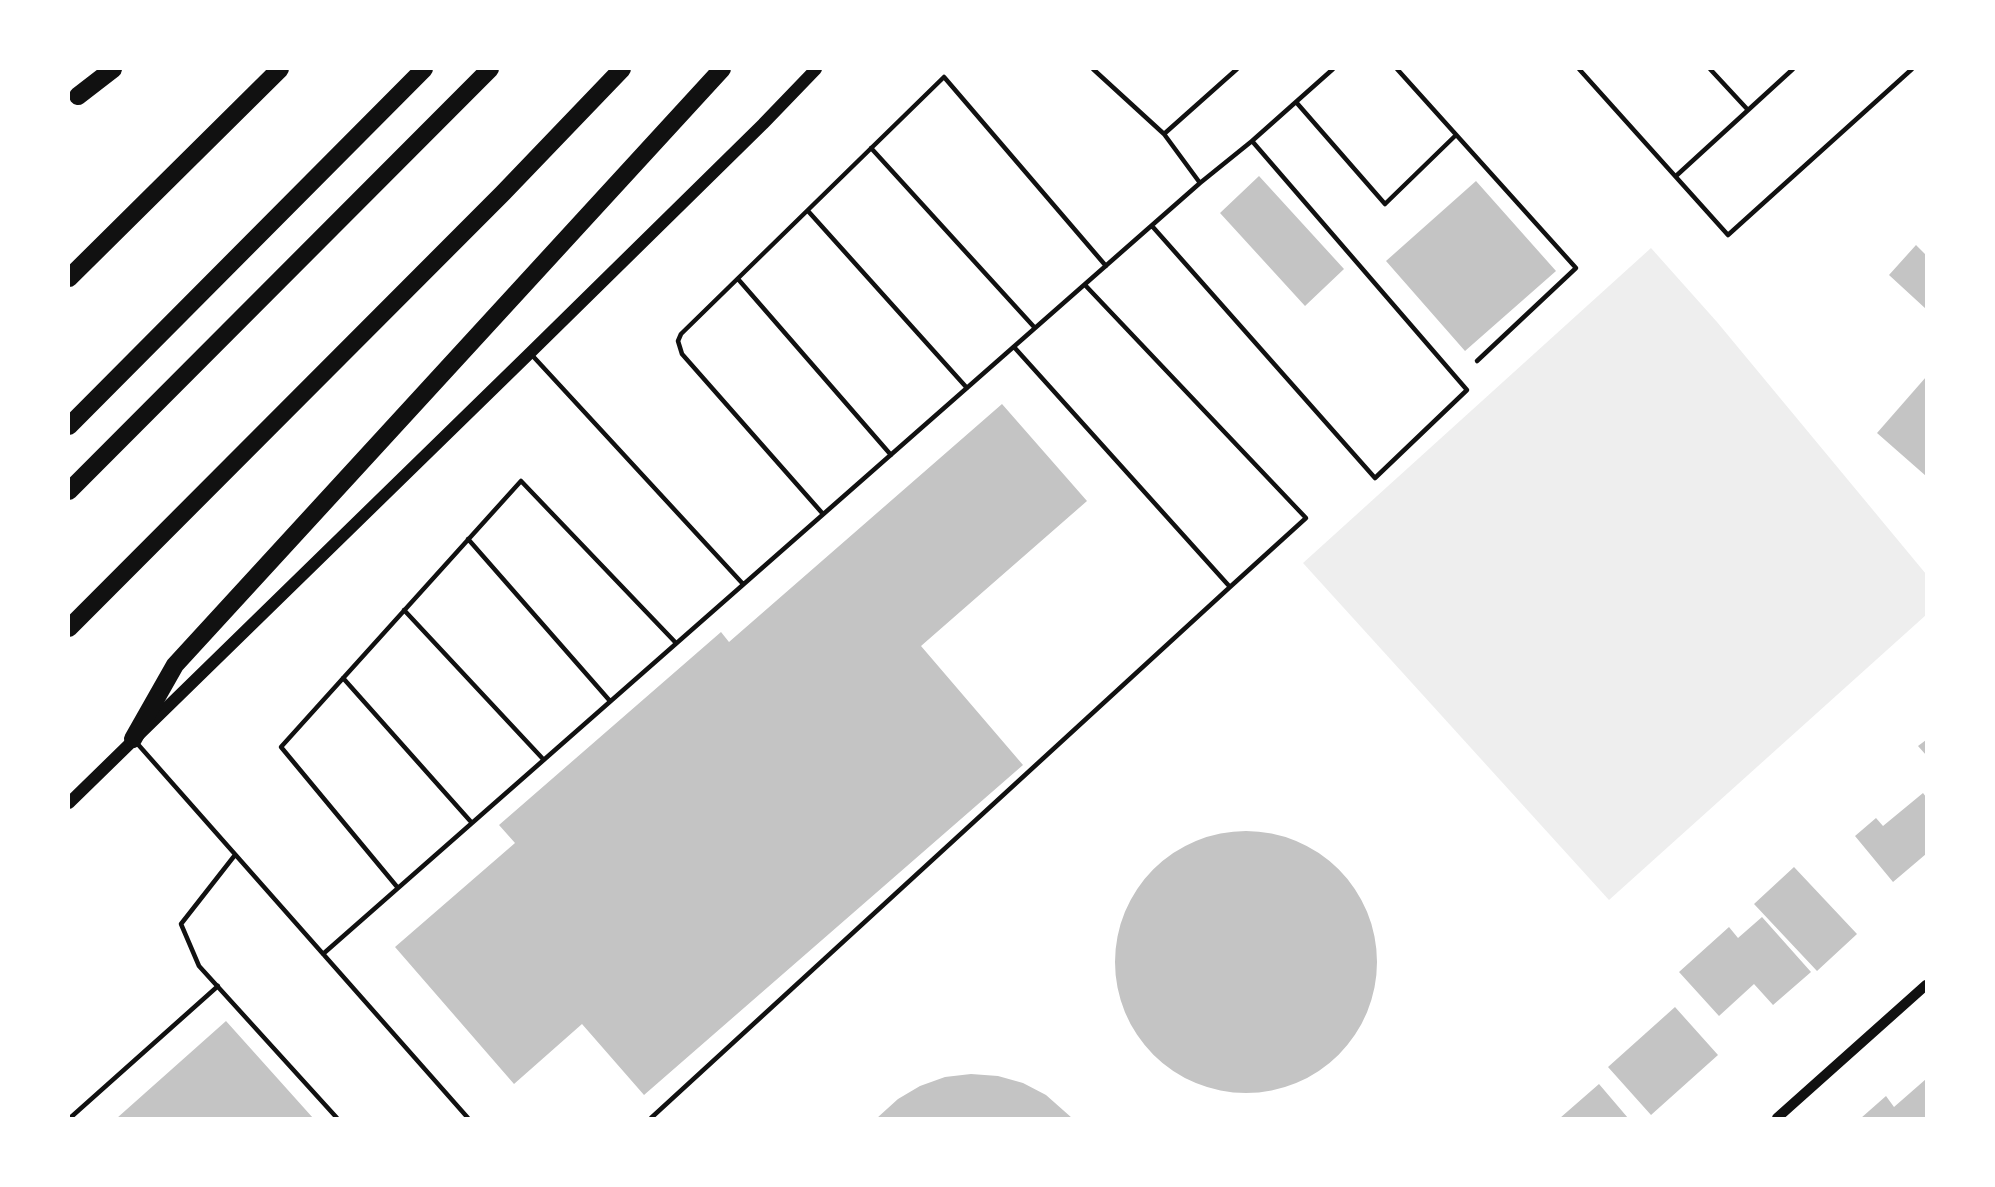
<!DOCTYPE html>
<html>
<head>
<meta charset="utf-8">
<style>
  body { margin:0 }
  #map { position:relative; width:1995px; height:1187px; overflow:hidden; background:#fff; font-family:"Varela Round",sans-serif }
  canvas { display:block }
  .frame { position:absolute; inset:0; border:70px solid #fff; pointer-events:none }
</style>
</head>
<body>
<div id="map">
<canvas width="1995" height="1187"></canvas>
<div class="frame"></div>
</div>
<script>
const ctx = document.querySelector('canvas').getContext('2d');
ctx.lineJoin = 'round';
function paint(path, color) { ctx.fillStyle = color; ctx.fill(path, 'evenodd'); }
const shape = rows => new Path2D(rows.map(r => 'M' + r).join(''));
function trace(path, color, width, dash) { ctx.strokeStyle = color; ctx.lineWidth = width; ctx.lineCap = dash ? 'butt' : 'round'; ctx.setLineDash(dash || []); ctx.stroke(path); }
const green = shape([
  [1651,248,1717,322,1926,574,1926,615,1609,900,1303,563]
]);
const building = shape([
  [1259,176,1344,269,1305,306,1220,213],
  [1476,181,1556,271,1465,351,1386,261],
  [1916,245,1926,255,1926,309,1889,275],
  [1926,377,1926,476,1877,433],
  [1002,404,1087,501,921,646,1023,765,644,1095,582,1024,514,1084,395,947,515,843,499,825,721,632,729,642],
  [1926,740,1926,755,1918,746],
  [1923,793,1926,797,1926,854,1893,882,1855,836,1876,818,1883,826],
  '1115 962a131 131 0 1 1 262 0a131 131 0 1 1-262 0Z',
  [1794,867,1857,934,1817,971,1754,904],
  [1762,917,1811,972,1773,1005,1754,984,1719,1016,1679,972,1729,927,1738,938],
  [1675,1007,1718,1055,1651,1115,1608,1067],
  [226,1021,313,1118,117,1118],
  [971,1074,998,1076,1023,1083,1046,1095,1072,1118,877,1118,898,1099,920,1086,945,1077],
  [1926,1079,1926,1118,1861,1118,1886,1096,1894,1107],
  [1599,1084,1628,1118,1560,1118]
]);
const service = shape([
  [1093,69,1164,134,1237,69],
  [1397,69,1576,268,1477,361],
  [1579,69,1728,235,1912,69],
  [1710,69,1748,110],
  [1296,102,1385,204,1456,135],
  [1252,141,1333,69],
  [871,148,1035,328],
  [1676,176,1793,69],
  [808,211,967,388],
  [1152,226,1375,478,1467,390,1252,141,1200,183],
  [738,279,891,455],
  [1014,347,1230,587,1306,518,1085,285],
  [530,353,743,584],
  [823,514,682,354,678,341,681,334,944,77,1106,266],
  [468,539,610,701],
  [404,610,543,759],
  [343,678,472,823],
  [135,741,468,1118],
  [235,855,181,924,199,966,337,1118],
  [398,888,281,747,521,481,676,643],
  [323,954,1200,183,1164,134],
  [70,1118,218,986],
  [651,1118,1230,587]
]);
const tertiary = shape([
  [1777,1118,1926,985]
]);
const secondary = shape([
  [69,803,530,353,763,124,816,69]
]);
const motorway = shape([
  [78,96,113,69],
  [69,278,280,69],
  [69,426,424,69],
  [69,491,490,69],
  [69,628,503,193,622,69],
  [133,739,175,665,722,69]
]);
paint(green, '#eee');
paint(building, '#c4c4c4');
trace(service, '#111', 4.5);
trace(tertiary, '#111', 10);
trace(secondary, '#111', 12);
trace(motorway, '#111', 18);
</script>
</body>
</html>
